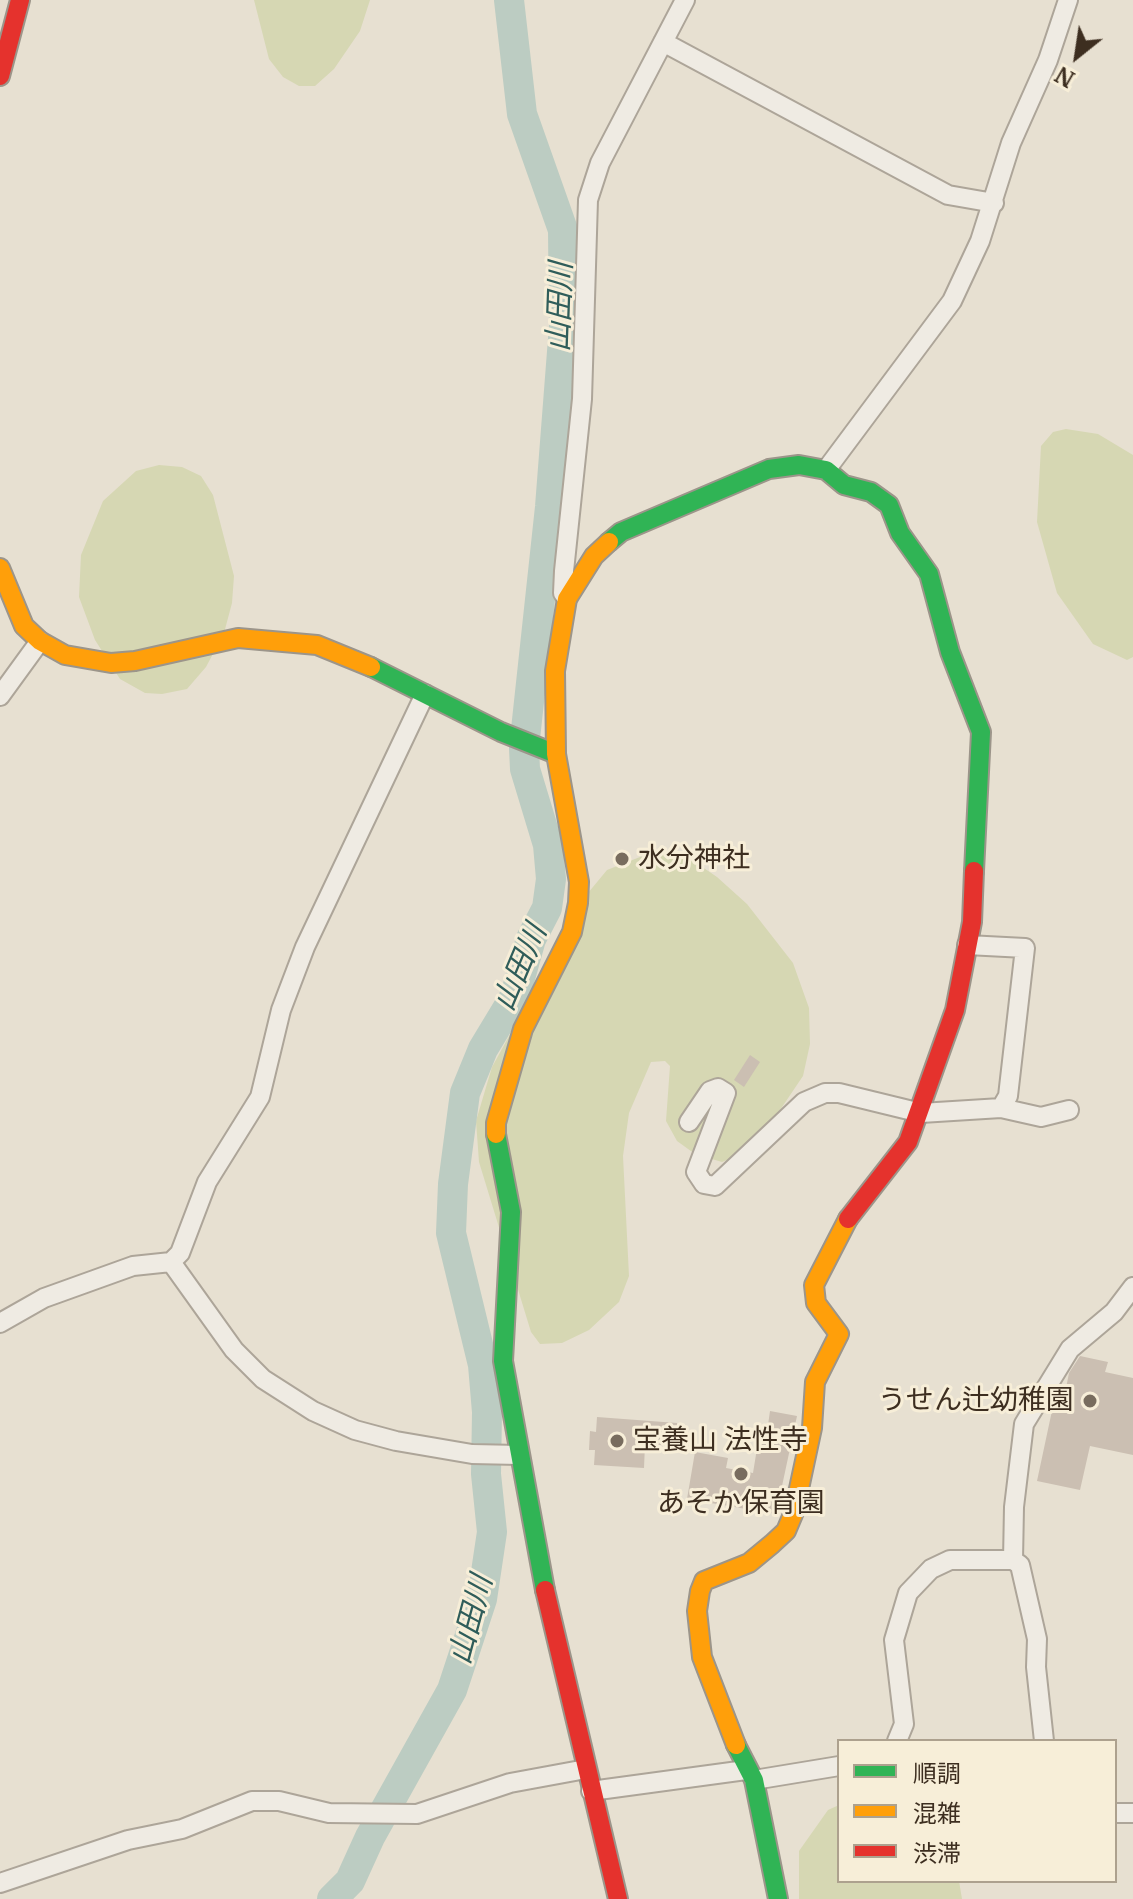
<!DOCTYPE html>
<html>
<head>
<meta charset="utf-8">
<style>
  body { margin:0 }
  #map { position:relative; width:1133px; height:1899px; overflow:hidden; background:#e7e0d1; font-family:Merriweather,"Noto Sans JP",serif }
  canvas { display:block }
  .legend { position:absolute; left:837px; top:1739px; width:280px; height:144px; box-sizing:border-box; background:#f7eed8; border:2px solid #ada18e; margin:0; padding:10px 14px; list-style:none; font-size:24px; color:#3d2e20 }
  .legend li { display:flex; align-items:center; gap:16px; height:40px }
  .legend b { width:40px; border:2px solid #ada18e }
  .north { position:absolute; left:1037px; top:16px; width:80px; height:80px; -webkit-text-stroke:6px #f7eed8; paint-order:stroke; rotate:210deg; font-size:22px; font-weight:700; line-height:32px; text-align:center; color:#3d2e20 }
  .north::after { content:''; display:block; margin:auto; width:28px; height:36px; background:#3d2e20; clip-path:polygon(50% 0,100% 100%,50% 72%,0 100%) }
</style>
</head>
<body>
<div id="map">
<canvas width="1133" height="1899"></canvas>
<ul class="legend">
<li><b style="height:10px;background:#30b455"></b>順調</li>
<li><b style="height:10px;background:#ff9f0a"></b>混雑</li>
<li><b style="height:10px;background:#e5322d"></b>渋滞</li>
</ul>
<div class="north">N</div>
</div>
<script>
const ctx = document.querySelector('canvas').getContext('2d');
ctx.lineJoin = 'round';
function paint(path, color) { ctx.fillStyle = color; ctx.fill(path, 'evenodd'); }
const shape = rows => new Path2D(rows.map(r => 'M' + r).join(''));
function trace(path, color, width, dash) { ctx.strokeStyle = color; ctx.lineWidth = width; ctx.lineCap = dash ? 'butt' : 'round'; ctx.setLineDash(dash || []); ctx.stroke(path); }
function label(font, color, halo, rows, align = 'center') {
  ctx.font = font + ' Merriweather,"Noto Sans JP",serif'; ctx.lineWidth = 6; ctx.setLineDash([]); ctx.textBaseline = 'middle'; ctx.strokeStyle = halo; ctx.fillStyle = color; for (const [text, x, y, turn = 0] of rows) {
    ctx.save(); ctx.translate(x, y); ctx.rotate((+turn || 0) * Math.PI / 180); ctx.textAlign = isNaN(turn) ? turn : align; if (halo) ctx.strokeText(text, 0, 0); ctx.fillText(text, 0, 0); ctx.restore();
  }
}
const green = shape([
  [254,0,370,0,360,31,334,69,315,86,299,86,283,77,269,59],
  [1066,429,1098,434,1133,455,1133,657,1127,660,1093,644,1057,593,1037,522,1041,446,1053,432],
  [159,465,182,467,201,476,213,495,234,576,232,603,224,633,206,667,187,689,162,694,145,693,120,679,95,640,79,597,81,555,103,501,136,471],
  [670,853,695,862,717,877,747,904,793,963,809,1008,810,1044,803,1076,753,1150,722,1162,695,1154,677,1141,666,1121,670,1066,665,1061,651,1062,629,1113,623,1156,629,1276,619,1302,589,1330,562,1343,540,1344,531,1332,479,1162,476,1121,492,1067,588,893,607,870,640,857],
  [839,1805,839,1881,959,1881,962,1899,799,1899,799,1851,828,1810]
]);
const river = shape([
  [332,1899,350,1881,370,1837,452,1690,482,1599,492,1532,486,1474,487,1412,483,1365,451,1233,453,1184,465,1093,483,1049,515,996,531,939,547,908,551,879,548,845,525,769,524,748,550,507,564,326,563,230,522,114,509,0]
]);
const building = shape([
  [750,1055,760,1062,744,1087,734,1080],
  [1080,1356,1108,1362,1105,1372,1133,1378,1133,1455,1090,1446,1080,1490,1037,1481,1053,1406,1062,1408,1069,1373],
  [770,1411,797,1416,776,1514,687,1499,695,1452,728,1458,726,1468,753,1473,760,1430,767,1432],
  [597,1417,677,1423,677,1446,645,1444,644,1468,594,1465,595,1450,589,1450,590,1431,596,1432]
]);
const street = shape([
  [663,42,948,195,994,203],
  [826,470,952,301,980,241,1011,143,1048,60,1068,0],
  [567,599,563,593,564,571,582,399,588,200,600,163,685,0],
  [0,696,40,641],
  [1001,1108,1041,1117,1069,1110],
  [689,1122,710,1091,718,1088,726,1093,696,1172,704,1184,715,1186,804,1102,825,1093,839,1093,921,1113,1001,1108,1008,1096,1025,948,967,945],
  [171,1262,234,1350,263,1379,313,1411,355,1430,396,1441,472,1454,519,1455],
  [0,1323,44,1298,133,1266,171,1262,180,1253,207,1182,260,1097,281,1010,305,947,425,694],
  [1013,1560,1020,1565,1037,1639,1036,1667,1044,1741],
  [897,1741,904,1724,894,1640,908,1593,931,1569,950,1560,1013,1560,1014,1507,1024,1424,1070,1349,1114,1312,1133,1287],
  [754,1780,839,1766],
  [591,1791,746,1770],
  [1115,1813,1133,1813],
  [0,1883,128,1840,182,1829,252,1801,279,1801,329,1813,417,1814,510,1783,586,1769]
]);
const fast = shape([
  [609,542,621,532,769,469,799,465,826,470,844,485,871,492,889,505,900,533,929,574,950,652,981,732,974,871],
  [371,667,501,732,556,754],
  [496,1134,511,1212,503,1361,545,1590],
  [736,1745,754,1780,778,1899]
]);
const slow = shape([
  [0,568,24,626,40,641,65,655,111,663,135,661,238,638,317,645,371,667],
  [496,1134,496,1123,523,1029,572,932,578,903,579,882,556,754,555,671,567,599,594,556,609,542],
  [736,1745,702,1657,697,1611,700,1591,704,1581,749,1563,772,1544,786,1531,794,1512,812,1428,815,1382,839,1334,816,1303,814,1285,848,1219]
]);
const jam = shape([
  [0,76,20,0],
  [848,1219,908,1142,955,1010,972,922,974,871],
  [545,1590,618,1899]
]);
const markers = [
  [622,859,8,"#786c5e"],
  [1090,1401,8,"#786c5e"],
  [617,1441,8,"#786c5e"],
  [741,1474,8,"#786c5e"]
];
const poiNames = [
  ["水分神社",638,859],
  ["うせん辻幼稚園",1074,1401,"right"],
  ["宝養山 法性寺",633,1441],
  ["あそか保育園",741,1504,"center"]
];
const waterNames = [
  ["山田川",561,307,-88],
  ["山田川",521,968,-67],
  ["山田川",472,1620,-75]
];
paint(green, '#d6d7b3');
trace(river, '#bcccc2', 30);
paint(building, '#cbbfb2');
trace(street, '#ada599', 22);
trace(fast, '#9c958a', 22);
trace(slow, '#9c958a', 22);
trace(jam, '#9c958a', 22);
trace(street, '#efebe3', 18);
trace(fast, '#30b455', 18);
trace(slow, '#ff9f0a', 18);
trace(jam, '#e5322d', 18);
for (const [x, y, r, color] of markers) { const dot = new Path2D(); dot.arc(x, y, r, 0, 2 * Math.PI); ctx.fillStyle = color; ctx.fill(dot); trace(dot, '#f7eed8', 3); }
label('28px', '#3d2e20', '#f7eed8', poiNames, 'left');
label('italic 30px', '#2f5d5a', '#f7eed8', waterNames);
</script>
</body>
</html>
